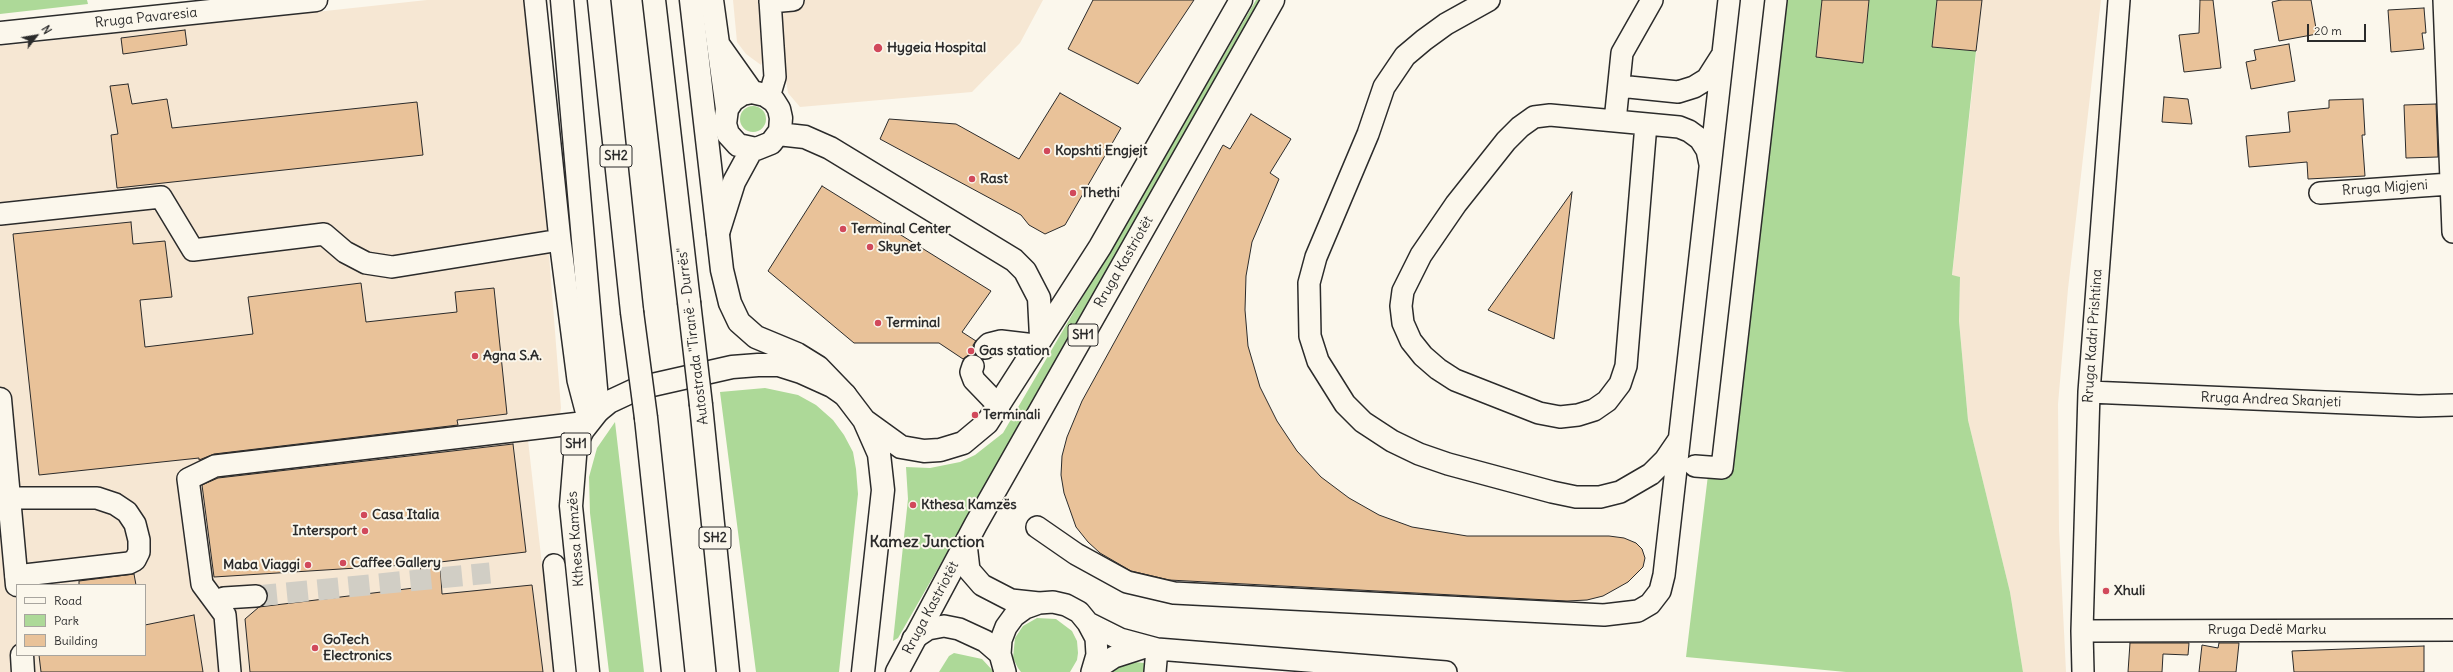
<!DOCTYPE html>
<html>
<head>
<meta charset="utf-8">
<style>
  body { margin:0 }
  #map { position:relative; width:2453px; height:672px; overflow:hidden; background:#fbf7ec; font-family:Delius,sans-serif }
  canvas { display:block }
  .legend { position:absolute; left:16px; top:584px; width:130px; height:72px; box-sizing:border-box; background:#fbf7ec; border:1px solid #a8a59f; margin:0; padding:5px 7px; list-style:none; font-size:12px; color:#2b2b2b }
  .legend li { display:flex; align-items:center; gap:8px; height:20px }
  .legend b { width:20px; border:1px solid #a8a59f }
  .north { position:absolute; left:16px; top:16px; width:40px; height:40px; -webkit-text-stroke:3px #fbf7ec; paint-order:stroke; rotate:59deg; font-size:11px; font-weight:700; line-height:16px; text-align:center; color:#2b2b2b }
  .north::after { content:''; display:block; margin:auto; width:14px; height:18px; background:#2b2b2b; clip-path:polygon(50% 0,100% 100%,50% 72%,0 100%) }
  .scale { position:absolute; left:2307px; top:24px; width:59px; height:18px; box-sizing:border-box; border:2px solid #2b2b2b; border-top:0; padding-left:5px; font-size:12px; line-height:14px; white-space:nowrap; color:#2b2b2b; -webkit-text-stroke:3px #fbf7ec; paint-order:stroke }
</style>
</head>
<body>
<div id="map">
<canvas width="2453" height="672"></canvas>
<ul class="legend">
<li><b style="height:5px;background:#fbf7ec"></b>Road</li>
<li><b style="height:11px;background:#add998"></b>Park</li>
<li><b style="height:11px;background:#e9c299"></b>Building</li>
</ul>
<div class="north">N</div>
<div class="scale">20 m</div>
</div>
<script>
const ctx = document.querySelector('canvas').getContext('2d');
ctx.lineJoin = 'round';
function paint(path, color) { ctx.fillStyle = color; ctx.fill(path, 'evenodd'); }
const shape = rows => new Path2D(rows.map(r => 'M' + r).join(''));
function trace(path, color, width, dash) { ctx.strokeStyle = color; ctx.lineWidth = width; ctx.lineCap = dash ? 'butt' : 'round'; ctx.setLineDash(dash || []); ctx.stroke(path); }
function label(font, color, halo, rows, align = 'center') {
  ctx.font = font + ' Delius,sans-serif'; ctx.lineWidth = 4; ctx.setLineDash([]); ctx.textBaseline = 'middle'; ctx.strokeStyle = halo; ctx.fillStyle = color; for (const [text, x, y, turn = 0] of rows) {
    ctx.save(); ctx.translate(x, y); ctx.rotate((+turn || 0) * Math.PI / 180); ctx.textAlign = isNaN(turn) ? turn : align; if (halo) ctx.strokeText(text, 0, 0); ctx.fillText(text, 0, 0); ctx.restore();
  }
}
const built = shape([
  [427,0,524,0,548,242,561,408,558,425,528,440,554,672,0,672,0,46],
  [17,585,145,585,145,655,17,655],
  [733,0,1043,0,1020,43,972,92,800,107,788,93,783,58,763,60,761,65,746,54,737,42],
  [1982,0,2101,0,2068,289,2058,404,2059,530,2066,672,2023,672,2010,592,1968,420,1959,321,1960,277,1952,276]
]);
const green = shape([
  [0,0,87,0,88,4,0,14],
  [1256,0,1264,0,898,638,893,641,908,499,906,467,930,468,960,462,975,455,1003,433],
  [1786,0,1822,0,1816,57,1863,63,1869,0,1937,0,1932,47,1976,51,1952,275,1960,277,1959,321,1968,420,2010,592,2023,672,1846,672,1686,657,1708,475,1731,477],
  '740 119a13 13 0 1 1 26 0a13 13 0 1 1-26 0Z',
  [765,388,798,395,816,405,833,420,844,435,853,452,856,469,858,494,839,672,756,672,720,392],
  [615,422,644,672,609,672,590,513,589,477,597,448],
  [1037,618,1056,619,1072,631,1077,641,1078,653,1077,660,1070,672,1021,672,1018,668,1013,658,1015,638,1023,626],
  [954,653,982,659,994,672,939,672,949,656],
  [1126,661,1144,663,1148,672,1109,672]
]);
const building = shape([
  [1093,0,1194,0,1138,84,1068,49,1093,0],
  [1822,0,1869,0,1863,63,1816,57,1822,0],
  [1937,0,1982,0,1976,51,1932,47,1937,0],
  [2200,0,2213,0,2221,68,2184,72,2179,35,2199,33,2200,0],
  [2281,0,2311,0,2317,34,2279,41,2272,2,2281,0],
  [2424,8,2426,33,2422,33,2424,49,2391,52,2388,10,2424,8],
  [185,30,187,45,123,54,121,38,185,30],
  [2289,44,2295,81,2251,89,2246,62,2256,60,2254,50,2289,44],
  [128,84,132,104,167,99,172,128,417,102,423,155,117,188,111,135,118,134,110,86,128,84],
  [1060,93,1121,128,1065,225,1045,234,1029,225,1021,215,880,139,889,119,956,124,1019,159,1060,93],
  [2164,97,2188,99,2192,124,2162,122,2164,97],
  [2363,99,2365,135,2362,135,2365,176,2308,179,2307,162,2249,167,2246,136,2290,132,2288,112,2329,108,2329,100,2363,99],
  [2436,104,2438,157,2406,158,2404,105,2436,104],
  [1251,114,1291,139,1270,173,1279,179,1252,242,1246,276,1245,310,1248,346,1260,387,1277,421,1297,451,1321,477,1349,498,1379,515,1412,527,1467,536,1609,536,1624,538,1636,543,1642,549,1645,558,1643,567,1628,582,1603,596,1587,600,1567,601,1169,580,1131,571,1100,553,1088,542,1076,527,1064,493,1061,475,1062,456,1067,437,1082,401,1223,145,1230,149,1251,114],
  [822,186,991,291,962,332,976,341,973,345,975,354,970,354,963,359,939,343,854,343,768,271,822,186],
  [1572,192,1554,339,1488,310,1572,192],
  [131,222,133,244,165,241,172,297,140,300,145,347,253,334,248,297,361,283,366,322,457,312,455,292,494,288,507,414,457,420,458,425,214,454,199,460,199,458,39,475,13,234,131,222],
  [513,444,526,552,440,562,442,594,532,585,543,672,250,672,245,619,259,607,422,587,420,564,214,577,202,485,218,478,513,444],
  [134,574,136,585,79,585,79,581,134,574],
  [194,615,203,672,41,672,39,655,145,655,145,625,194,615],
  [2130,643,2189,643,2188,655,2163,654,2162,672,2128,672,2130,643],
  [2219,643,2239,643,2236,672,2199,672,2202,645,2218,648,2219,643],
  [2424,646,2424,672,2294,672,2292,651,2424,646]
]);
const minorTunnel = shape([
  [256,596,490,573]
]);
const minor = shape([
  [1489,0,1446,24,1424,40,1405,56,1384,87,1368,134,1316,257,1309,283,1310,336,1318,361,1345,404,1363,422,1392,441,1419,454,1448,464,1552,492,1576,497,1600,497,1620,492,1651,474,1665,460,1678,441],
  [2444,0,2453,232],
  [770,2,793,0],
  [1619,86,1678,92,1694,87,1707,79,1721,57],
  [769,97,775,77,770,0],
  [1615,121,1679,127,1689,131,1700,139,1707,150,1710,164],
  [1646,124,1626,366,1620,384,1607,401,1594,410,1578,415,1560,417,1539,413,1455,380,1438,369,1423,356,1411,341,1403,323,1401,306,1403,291,1421,255,1456,204,1506,141,1520,127,1534,117,1550,115,1615,121,1622,53,1652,0],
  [2320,193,2450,184],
  [0,214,161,197,193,250,324,234,345,252,366,263,392,267,560,240],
  [985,348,989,344,1001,341,1035,345],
  [973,366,971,372,974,380,999,406],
  [2089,392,2419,406,2453,405],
  [1695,466,1722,468,1776,0],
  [9,498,97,498,115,504,127,512,135,524,139,540,139,552,135,560,129,563,16,576],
  [1037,527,1076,554,1127,582,1174,593,1604,615,1638,611,1650,604,1660,591,1664,575,1729,0],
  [966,544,969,570,982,585,1011,600,1039,603],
  [554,565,565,672],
  [224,598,256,596],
  [1088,623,1120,639,1157,649,1446,672],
  [2082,631,2453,630],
  [913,639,928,629,944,626,959,629,985,641,1000,654],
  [1093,671,1114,657,1145,647],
  [230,672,225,615,202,584,188,479,215,466,589,422,578,380,560,240,535,0],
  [1005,672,1000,654,1001,640,1006,627,1014,616,1025,608,1039,603,1053,602,1066,605,1079,612,1088,623,1096,638,1097,655,1092,672],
  [1155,672,1157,649],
  [2083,672,2082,631,2089,392,2119,0]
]);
const major = shape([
  [712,0,727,109,725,124,728,134,738,145,756,149,771,143,780,131,781,118,779,109,774,101,765,95,752,92,742,94,733,100,727,109],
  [0,33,316,0],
  [718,44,752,92],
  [778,134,805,137,830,148,1014,260,1025,271,1039,298,1041,337],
  [718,233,734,182,752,149],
  [0,399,17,585],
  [865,421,901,447,924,451,940,450,963,443,987,423,1100,247,1241,0],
  [22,655,23,672],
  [588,672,571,506,576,444,583,430,598,411,609,402,639,388,732,367,758,365,779,365,801,372,832,386,845,395,864,420,879,454,883,490,863,672],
  [897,672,976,524,1273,0]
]);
const highway = shape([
  [562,0,598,411],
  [599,0,632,312],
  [654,0,689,302],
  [691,0,722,270,730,303,739,322,756,337,797,354,818,367,845,395],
  [701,405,728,672],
  [646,418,673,672]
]);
const highwayBridge = shape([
  [689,302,701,405],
  [632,312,646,418]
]);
const markers = [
  [878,48,5,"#d1495b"],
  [1047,151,4,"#d1495b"],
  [972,179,4,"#d1495b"],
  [1073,193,4,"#d1495b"],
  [843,229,4,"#d1495b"],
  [870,247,4,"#d1495b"],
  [878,323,4,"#d1495b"],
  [971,351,4,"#d1495b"],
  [475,356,4,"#d1495b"],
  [975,415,4,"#d1495b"],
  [913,505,4,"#d1495b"],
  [364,515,4,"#d1495b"],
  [365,531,4,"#d1495b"],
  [343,563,4,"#d1495b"],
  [308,565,4,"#d1495b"],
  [2106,591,4,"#d1495b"],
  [315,648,4,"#d1495b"]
];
const shields = [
  [616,156,32],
  [1083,335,30],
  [576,444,30],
  [715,538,32]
];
const shieldNames = [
  ["SH2",616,156],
  ["SH1",1083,335],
  ["SH1",576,444],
  ["SH2",715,538]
];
const streetNames = [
  ["Rruga Pavaresia",146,18,-6],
  ["Rruga Migjeni",2385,188,-4],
  ["Rruga Kastriotët",1124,262,-60],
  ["Autostrada \"Tiranë - Durrës\"",693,336,-97],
  ["Rruga Kadri Prishtina",2093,336,-86],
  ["Rruga Andrea Skanjeti",2271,400,2],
  ["Kthesa Kamzës",576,539,-94],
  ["Rruga Kastriotët",931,608,-62],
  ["Rruga Dedë Marku",2267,630]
];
const poiNames = [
  ["Hygeia Hospital",887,48],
  ["Kopshti Engjejt",1055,151],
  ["Rast",980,179],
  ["Thethi",1081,193],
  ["Terminal Center",851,229],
  ["Skynet",878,247],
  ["Terminal",886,323],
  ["Gas station",979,351],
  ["Agna S.A.",483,356],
  ["Terminali",983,415],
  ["Kthesa Kamzës",921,505],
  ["Casa Italia",372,515],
  ["Intersport",357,531,"right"],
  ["Caffee Gallery",351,563],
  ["Maba Viaggi",300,565,"right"],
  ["Xhuli",2114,591],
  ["GoTech",323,640],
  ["Electronics",323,656]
];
const quarterNames = [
  ["Kamez Junction",927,542]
];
paint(built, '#f6e7d3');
paint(green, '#add998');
paint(building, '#e9c299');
trace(building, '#2b2b2b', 1);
trace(minorTunnel, '#d1cec5', 21, [21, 10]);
trace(minor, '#2b2b2b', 24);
trace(major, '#2b2b2b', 25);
trace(highway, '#2b2b2b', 25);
trace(minor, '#fbf7ec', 21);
trace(major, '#fbf7ec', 22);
trace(highway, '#fbf7ec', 22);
trace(highwayBridge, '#2b2b2b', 25, []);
trace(highwayBridge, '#fbf7ec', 22);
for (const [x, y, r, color] of markers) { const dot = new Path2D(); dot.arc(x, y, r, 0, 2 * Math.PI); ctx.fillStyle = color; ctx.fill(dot); trace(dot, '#fbf7ec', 1.5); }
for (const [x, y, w] of shields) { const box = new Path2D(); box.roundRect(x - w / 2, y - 11, w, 22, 3); ctx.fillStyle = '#fbf7ec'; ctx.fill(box); trace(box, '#2b2b2b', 1); }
label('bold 13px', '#2b2b2b', null, shieldNames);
label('14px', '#2b2b2b', '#fbf7ec', streetNames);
label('bold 14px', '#2b2b2b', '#fbf7ec', poiNames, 'left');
label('bold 16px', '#2b2b2b', '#fbf7ec', quarterNames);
</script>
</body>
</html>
